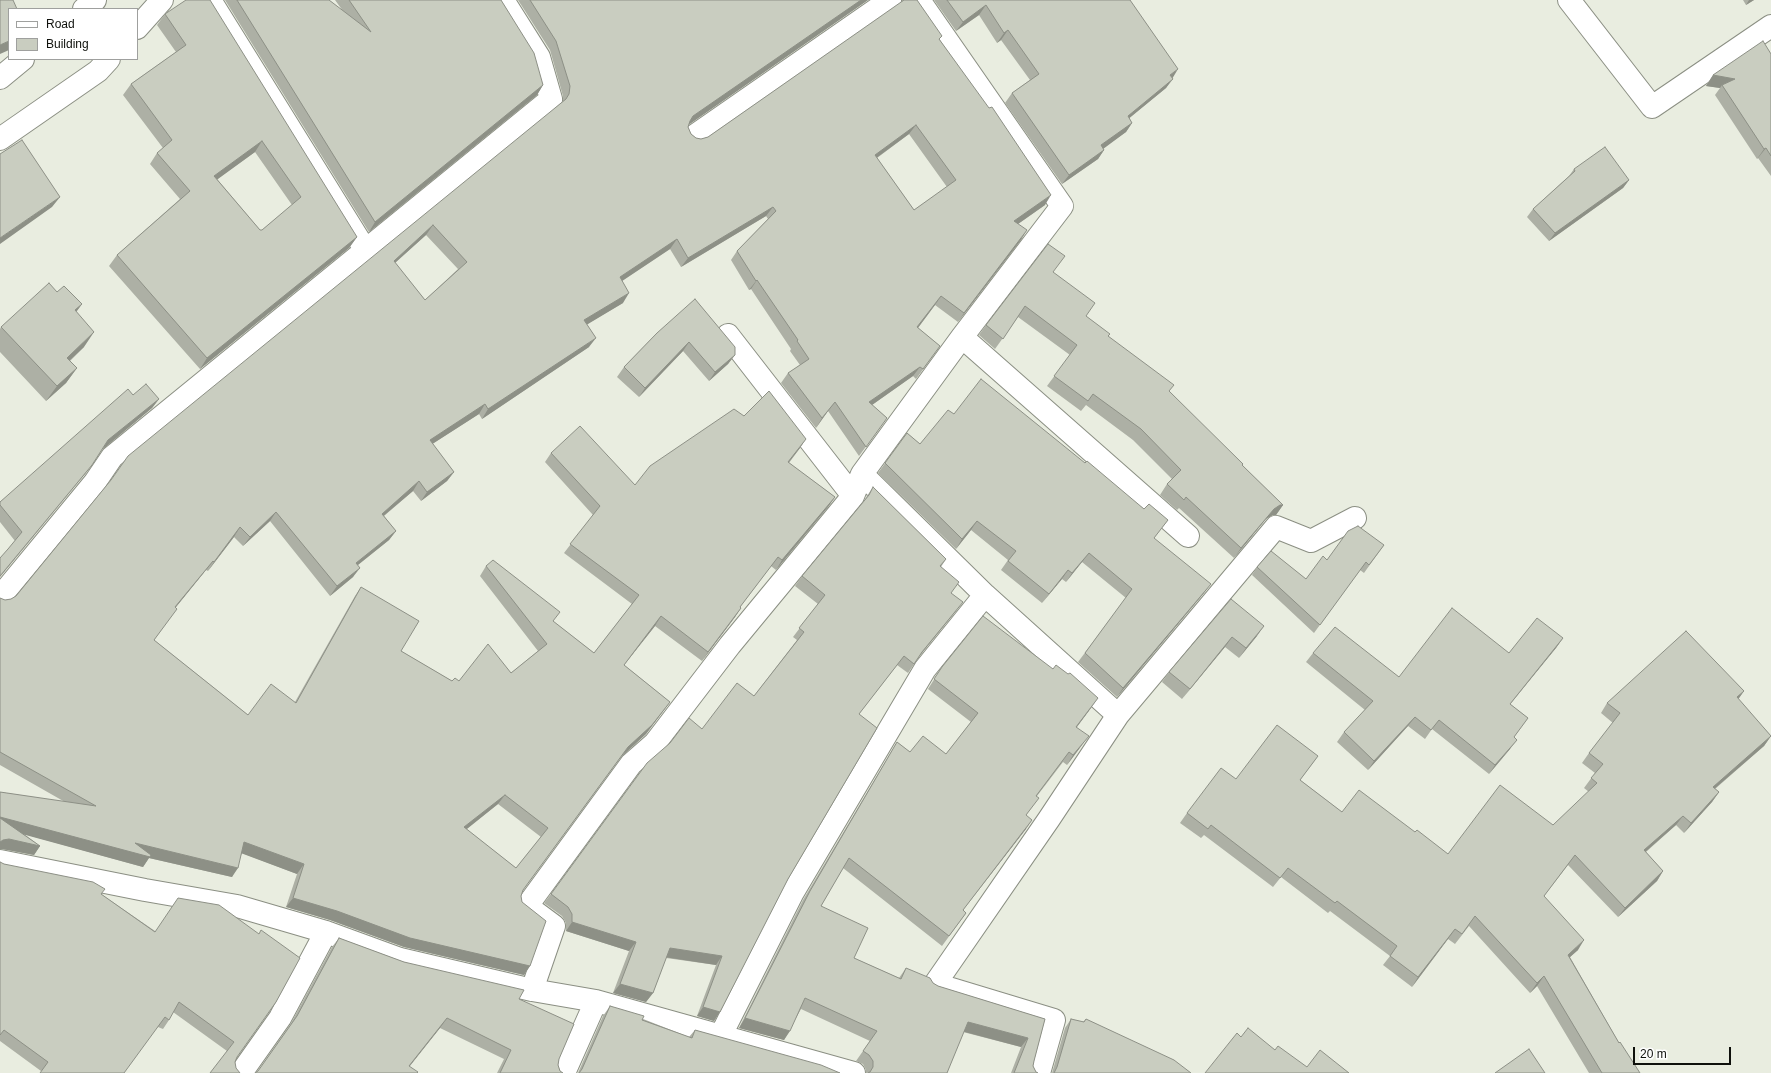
<!DOCTYPE html>
<html>
<head>
<meta charset="utf-8">
<style>
  body { margin:0 }
  #map { position:relative; width:1771px; height:1073px; overflow:hidden; background:#e9ede0; font-family:Helvetica,sans-serif }
  canvas { display:block }
  .legend { position:absolute; left:8px; top:8px; width:130px; height:52px; box-sizing:border-box; background:#fff; border:1px solid #9fa09e; margin:0; padding:5px 7px; list-style:none; font-size:12px; color:#0f110c }
  .legend li { display:flex; align-items:center; gap:8px; height:20px }
  .legend b { width:20px; border:1px solid #9fa09e }
  .scale { position:absolute; left:1633px; top:1047px; width:98px; height:18px; box-sizing:border-box; border:2px solid #0f110c; border-top:0; padding-left:5px; font-size:12px; line-height:14px; white-space:nowrap; color:#0f110c; -webkit-text-stroke:3px #fff; paint-order:stroke }
</style>
</head>
<body>
<div id="map">
<canvas width="1771" height="1073"></canvas>
<ul class="legend">
<li><b style="height:5px;background:#fff"></b>Road</li>
<li><b style="height:11px;background:#c9cdc0"></b>Building</li>
</ul>
<div class="scale">20 m</div>
</div>
<script>
const ctx = document.querySelector('canvas').getContext('2d');
ctx.lineJoin = 'round';
const shape = rows => new Path2D(rows.map(r => 'M' + r).join(''));
function trace(path, color, width, dash) { ctx.strokeStyle = color; ctx.lineWidth = width; ctx.lineCap = dash ? 'butt' : 'round'; ctx.setLineDash(dash || []); ctx.stroke(path); }
function paint(path, color) { ctx.fillStyle = color; ctx.fill(path, 'evenodd'); }
const street = shape([
  [210,0,366,251],
  [1569,0,1652,107,1771,26],
  [84,9,95,0],
  [137,28,162,0],
  [0,78,23,59],
  [694,136,890,0],
  [0,139,98,71,109,59],
  [728,335,853,496],
  [962,337,1188,536],
  [862,474,962,337,1062,206,919,0],
  [0,597,95,482,112,457,551,99,539,57,503,0],
  [1118,715,1276,527,1311,541,1355,518],
  [0,861,145,890,237,906,326,932,400,959,532,990,596,1001,854,1073],
  [532,990,554,926,527,906,631,764,655,743,730,645,853,496,862,474,985,595],
  [721,1035,792,894,925,669,985,595,1118,715,1049,819,935,984,1054,1020,1039,1073],
  [241,1073,280,1018,326,932],
  [564,1073,596,1001]
]);
const wall = shape([
  [225,0,329,0,343,11,335,0,501,0,543,85,537,95,369,232],
  [518,0,868,0,689,124,688,127,691,134,696,138,701,139,708,137,902,2,902,0,917,0,940,40,1045,205,1018,224,1021,240,958,322,935,305,918,328,940,346,916,379,913,376,872,405,887,418,859,456,828,411,816,428,781,383,788,373,800,365,790,351,791,349,751,289,749,290,731,260,737,251,768,219,766,216,681,267,670,249,622,281,623,303,587,324,589,347,482,419,479,414,432,444,454,472,447,481,421,501,413,491,384,516,396,531,389,540,358,565,353,577,330,596,270,521,243,546,234,537,208,571,206,570,175,608,170,618,154,640,248,715,295,702,355,596,361,587,401,651,452,681,459,681,511,673,538,651,480,576,486,566,554,622,594,653,632,604,564,553,593,515,545,462,551,453,635,485,744,416,800,448,789,463,835,497,828,507,776,570,771,566,740,607,741,608,735,617,702,661,655,626,624,665,670,702,646,734,621,757,523,890,521,896,530,966,524,975,404,947,330,920,286,907,297,874,242,853,232,877,149,858,143,867,24,834,40,846,34,855,2,849,0,849,0,792,65,802,0,765,0,598,5,600,11,599,16,596,563,101,563,96,550,50],
  [909,134,947,187,914,210,877,158],
  [426,235,458,269,425,300,395,263],
  [498,804,541,837,516,868,466,829],
  [934,0,1130,0,1172,78,1166,88,1129,118,1132,123,1126,132,1103,148,1104,150,1098,159,1062,184,1005,103,1012,93,1030,80,1001,40,997,43,979,15,956,31],
  [1743,0,1754,0,1746,5],
  [165,14,357,237,349,248,200,369,109,266,117,255,180,199,150,164,157,153,163,148,123,95,131,84,176,52,157,25],
  [255,152,292,205,262,230,260,230,217,179],
  [1771,54,1771,176,1758,158,1757,159,1715,95,1720,88,1706,86,1713,75],
  [1574,169,1629,180,1623,188,1549,241,1527,217,1533,209,1569,176],
  [1053,272,1086,316,1108,336,1169,391,1242,465,1283,505,1276,515,1273,515,1266,519,1234,558,1179,508,1177,510,1160,495,1167,484,1172,479,1133,440,1086,405,1081,411,1047,386,1070,355,1018,317,995,349,979,335,986,325],
  [57,292,82,304,76,312,84,347,70,361,77,368,66,383,46,401,0,352,0,329,1,327],
  [657,333,735,355,728,364,709,381,683,351,639,397,617,377,624,367],
  [133,395,159,399,152,408,102,449,85,474,8,549,15,541,0,522,0,502],
  [954,414,1085,463,1144,509,1168,520,1154,538,1204,593,1117,697,1078,662,1126,598,1082,562,1066,582,1062,579,1042,603,1001,570,1008,560,971,530,956,549,878,473,907,433,920,444],
  [873,487,946,559,941,567,951,593,956,611,919,657,908,673,897,665,859,714,788,879,720,1012,714,1021,697,1016,716,965,666,958,653,993,646,1002,613,993,629,951,566,931,566,923,562,916,544,903,551,894,702,729,754,696,797,640,793,637,818,604,795,586,802,576,864,501,867,496],
  [1384,545,1364,573,1360,570,1314,633,1252,575,1257,567,1306,579,1327,560],
  [1231,599,1257,636,1239,658,1225,647,1182,699,1162,682,1169,672],
  [1563,638,1556,648,1510,704,1528,718,1514,737,1510,749,1489,774,1432,729,1425,739,1408,726,1368,770,1337,742,1344,732,1365,710,1306,662,1313,653,1399,677,1509,653],
  [942,667,1091,708,1077,727,1082,745,1067,765,1063,762,1037,796,1032,807,1026,815,1026,829,963,910,966,913,942,946,843,868,821,906,854,958,899,978,906,968,938,986,1045,1019,1034,1061,1033,1066,1036,1072,1038,1073,1011,1073,1021,1047,963,1032,947,1073,866,1073,866,1070,863,1064,856,1061,870,1041,801,1009,784,1040,739,1028,803,900,891,752,897,742,910,752,946,754,971,722,928,689],
  [1744,691,1738,699,1771,736,1764,746,1715,789,1719,792,1712,802,1684,833,1676,825,1646,852,1663,871,1657,881,1618,917,1568,865,1544,896,1578,950,1570,957,1619,1043,1640,1073,1589,1073,1537,986,1530,993,1469,926,1455,944,1448,939,1412,987,1383,965,1390,956,1330,911,1328,913,1281,877,1273,887,1204,835,1201,838,1180,823,1187,813,1236,779,1318,756,1300,780,1342,812,1415,832,1448,854,1553,825,1589,792,1584,788,1595,773,1582,763,1589,753,1613,723,1601,713,1607,703],
  [0,862,4,864,101,894,155,931,259,934,300,958,210,1073,227,1051,173,1012,169,1020,163,1029,158,1027,41,1071,0,1041],
  [339,938,404,962,519,999,559,1059,558,1065,560,1071,563,1073,497,1073,504,1059,440,1028,410,1066,258,1071,290,1025,332,947],
  [610,1006,689,1037,695,1030,840,1073,578,1073,603,1016],
  [1071,1019,1083,1022,1086,1019,1191,1073,1052,1073,1065,1028]
]);
const shadedWall = shape([
  [861,0,868,0,687,126,693,116],
  [1749,0,1754,0,1746,5],
  [986,5,979,15,956,31,963,22],
  [1008,30,1001,40,997,43,1004,33],
  [9,41,9,50,0,54,0,45],
  [1178,69,1172,79,1170,75],
  [1713,75,1735,79,1722,85,1720,88,1706,86],
  [1173,79,1166,88,1121,125,1128,116],
  [543,85,537,95,369,232,375,222],
  [1132,123,1126,132,1095,155,1101,145],
  [916,125,909,134,868,164,875,155],
  [262,141,255,152,207,187,214,176],
  [1766,148,1758,158,1757,159,1764,149],
  [1104,150,1098,159,1062,184,1069,175],
  [1629,180,1623,188,1549,241,1555,233],
  [1051,195,1045,205,1008,231,1014,221],
  [60,197,52,207,0,244,0,238],
  [773,207,766,216,681,267,688,258],
  [433,225,426,235,387,270,394,261],
  [1027,230,1021,240,958,322,964,313],
  [357,237,349,248,200,369,207,358],
  [677,239,670,249,613,287,620,277],
  [757,280,751,289,749,290,756,281],
  [629,293,623,303,578,330,584,320],
  [941,296,935,305,911,337,917,327],
  [82,304,71,319,75,310],
  [94,332,84,347,56,373,67,358],
  [596,338,589,347,482,419,488,409],
  [689,342,683,351,639,397,645,388],
  [735,355,728,364,709,381,715,372],
  [920,367,913,376,862,412,869,402],
  [77,368,66,383,46,401,57,386],
  [159,399,152,408,102,450,108,440],
  [835,402,828,411,816,428,822,418],
  [485,404,479,414,423,450,430,440],
  [806,439,800,448,781,472,788,462],
  [92,465,85,474,0,577,0,576],
  [454,472,447,481,421,501,427,492],
  [419,481,413,491,375,523,382,514],
  [835,497,828,507,776,570,782,560],
  [1280,505,1283,505,1276,515,1273,515,1266,519,1234,558,1241,548,1274,509],
  [276,512,270,521,243,546,250,537],
  [977,521,971,530,956,549,962,539],
  [240,527,234,537,208,571,214,562],
  [396,531,389,540,349,572,356,563],
  [1089,553,1082,562,1066,582,1072,573],
  [213,561,206,570,168,617,175,607],
  [360,568,353,577,330,596,337,586],
  [1068,570,1062,579,1042,603,1049,594],
  [1211,584,1204,593,1117,697,1123,688],
  [963,602,956,611,915,661,922,652],
  [741,608,735,617,702,661,708,652],
  [661,616,655,626,617,674,624,665],
  [1264,626,1257,636,1239,658,1246,648],
  [1232,637,1225,647,1182,699,1190,689],
  [1563,638,1556,648,1503,713,1510,704],
  [1744,691,1737,701,1737,697],
  [1098,698,1091,708,1070,736,1076,727],
  [670,702,646,734,621,757,628,747],
  [1415,717,1408,726,1368,770,1374,761],
  [1089,736,1082,745,1067,765,1073,755],
  [1771,736,1764,746,1706,796,1713,787],
  [1517,740,1510,749,1489,774,1495,765],
  [1719,792,1712,802,1684,833,1691,823],
  [505,795,498,804,457,837,464,827],
  [1683,816,1676,825,1637,859,1644,850],
  [0,817,135,843,238,868,232,877,149,858,143,867,0,828],
  [1032,820,1026,829,956,919,963,910],
  [9,839,40,846,34,855,2,849,0,849,0,842,3,840],
  [244,842,304,864,297,874,238,852],
  [1663,871,1657,881,1618,917,1625,908],
  [293,898,530,966,524,975,404,947,330,920,286,907],
  [572,922,636,942,629,951,566,931],
  [1455,929,1448,939,1412,987,1418,977],
  [1584,940,1578,950,1561,965,1568,955],
  [670,948,722,956,716,965,664,957],
  [1544,976,1537,986,1530,993,1537,983],
  [620,984,653,993,646,1002,613,993],
  [703,1007,720,1012,714,1021,697,1016],
  [447,1018,440,1028,404,1073,409,1066],
  [745,1018,790,1031,784,1040,739,1028],
  [968,1022,1028,1038,1021,1047,961,1031]
]);
const building = shape([
  [0,0,13,0,17,9,9,9,9,41,0,45,0,0],
  [186,0,210,0,357,237,207,358,117,255,190,191,157,153,172,140,131,84,186,45,165,14,186,0],
  [262,141,301,197,262,230,260,230,214,176,262,141],
  [237,0,329,0,371,32,349,0,501,0,534,53,543,85,375,222,237,0],
  [530,0,861,0,693,116,690,121,688,127,691,134,696,138,701,139,708,137,904,0,917,0,942,36,939,39,989,108,992,107,1051,195,1014,221,1027,230,964,313,941,296,917,327,940,346,923,369,920,367,869,402,887,418,866,447,835,402,822,418,788,373,809,359,797,341,798,340,757,280,756,281,737,251,776,211,773,207,688,258,677,239,620,277,629,293,584,320,596,338,488,409,485,404,430,440,454,472,427,492,419,481,382,514,396,531,356,563,360,568,337,586,276,512,250,537,240,527,214,562,213,561,175,607,177,609,154,640,248,715,271,684,296,703,361,587,419,621,401,651,452,681,455,678,459,681,488,644,511,673,547,644,486,566,493,560,560,612,553,621,594,653,639,595,570,544,600,506,551,453,580,426,635,485,650,466,734,409,744,416,769,391,806,439,788,462,835,497,782,560,778,557,740,607,741,608,708,652,661,616,624,665,670,702,652,725,628,747,523,890,521,896,522,902,546,921,530,966,410,938,337,911,293,898,304,864,244,842,238,868,135,843,151,855,150,857,0,817,0,792,96,806,0,752,0,598,5,600,11,599,16,596,111,480,128,456,566,99,569,94,570,86,556,41,530,0],
  [916,125,956,180,914,210,875,155,916,125],
  [433,225,467,262,425,300,394,261,433,225],
  [505,795,548,828,516,868,464,827,505,795],
  [947,0,1130,0,1178,69,1170,75,1173,79,1128,116,1132,123,1101,145,1104,150,1069,175,1012,93,1039,74,1008,30,1004,33,986,5,963,22,947,0],
  [1763,41,1771,54,1771,156,1766,148,1764,149,1722,85,1735,79,1713,75,1763,41],
  [22,140,60,197,0,238,0,154,22,140],
  [1605,147,1629,180,1555,233,1533,209,1575,171,1574,169,1605,147],
  [1048,244,1065,256,1053,272,1095,303,1086,316,1110,334,1108,336,1174,385,1169,391,1243,464,1242,465,1283,505,1280,505,1274,509,1241,548,1186,497,1184,500,1167,484,1181,470,1141,429,1093,394,1088,401,1054,376,1077,345,1025,306,1003,339,986,325,1048,244],
  [49,283,57,292,64,286,82,304,75,310,94,332,67,358,77,368,57,386,1,327,49,283],
  [695,299,735,347,735,355,715,372,689,342,645,388,624,367,657,333,695,299],
  [981,379,1085,463,1087,461,1144,509,1149,504,1168,520,1154,538,1211,584,1123,688,1085,653,1132,589,1089,553,1072,573,1068,570,1049,594,1008,561,1016,551,977,521,962,539,885,463,907,433,920,444,948,410,954,414,981,379],
  [146,384,159,399,108,440,92,465,0,576,0,558,8,549,22,532,0,505,0,502,128,389,133,395,146,384],
  [873,487,946,559,940,566,959,582,951,593,963,602,922,652,914,664,904,656,859,714,877,728,788,879,720,1012,703,1007,722,956,670,948,653,993,620,984,636,942,572,922,572,914,568,907,551,894,647,763,670,743,689,718,702,729,737,683,754,696,804,632,799,628,825,595,802,576,869,495,873,487],
  [1358,526,1384,545,1369,565,1366,562,1320,625,1257,567,1271,551,1306,579,1323,556,1327,560,1348,531,1358,526],
  [1231,599,1264,626,1246,648,1232,637,1190,689,1169,672,1231,599],
  [1452,608,1509,653,1537,618,1563,638,1510,704,1528,718,1514,737,1517,740,1495,765,1439,720,1431,730,1415,717,1374,761,1344,732,1373,701,1313,653,1335,627,1399,677,1452,608],
  [983,616,1053,669,1056,665,1068,674,1070,673,1098,698,1076,727,1089,736,1073,755,1069,752,1036,796,1039,798,1026,815,1032,820,963,910,966,913,949,936,849,858,821,906,868,928,854,958,901,979,906,968,930,978,933,983,938,986,1045,1019,1034,1061,1033,1066,1036,1072,1038,1073,1014,1073,1028,1038,968,1022,947,1073,868,1073,870,1072,873,1067,873,1061,869,1055,863,1051,877,1031,805,998,790,1031,745,1018,810,891,897,742,910,752,923,736,946,754,978,713,934,679,942,667,983,616],
  [1686,631,1744,691,1737,697,1771,736,1713,787,1719,792,1691,823,1683,816,1644,850,1663,871,1625,908,1575,855,1544,896,1584,940,1568,955,1619,1043,1620,1042,1640,1073,1602,1073,1544,976,1537,983,1475,916,1462,934,1455,929,1418,977,1390,956,1397,946,1337,901,1335,903,1288,868,1280,878,1211,825,1208,829,1187,813,1221,768,1236,779,1277,725,1318,756,1300,780,1342,812,1359,790,1415,832,1417,830,1448,854,1500,785,1553,825,1597,783,1591,778,1603,764,1589,753,1620,713,1607,703,1686,631],
  [0,818,40,846,9,839,3,840,0,842,0,818],
  [0,862,4,864,93,882,105,889,101,894,155,932,178,898,219,905,259,934,261,930,300,958,276,1002,237,1057,235,1062,236,1068,240,1073,210,1073,234,1042,179,1002,169,1020,165,1017,124,1073,40,1073,48,1062,4,1030,0,1035,0,862],
  [339,938,404,962,524,990,519,999,574,1024,559,1059,558,1065,560,1071,563,1073,500,1073,511,1050,447,1018,409,1066,418,1072,417,1073,255,1073,258,1071,297,1016,339,938],
  [610,1006,644,1016,642,1020,692,1038,695,1030,821,1065,840,1073,579,1073,582,1069,610,1006],
  [1071,1019,1084,1022,1086,1019,1174,1060,1191,1073,1054,1073,1057,1067,1071,1019],
  [1248,1028,1275,1050,1278,1046,1307,1067,1320,1050,1349,1073,1205,1073,1237,1033,1241,1037,1248,1028],
  [1529,1049,1545,1073,1495,1073,1529,1049]
]);
trace(street, '#8b8f83', 24);
trace(street, '#fff', 22);
paint(wall, '#adb0a5');
paint(shadedWall, '#8d9086');
paint(building, '#c9cdc0');
trace(building, '#8d9086', 1);
</script>
</body>
</html>
